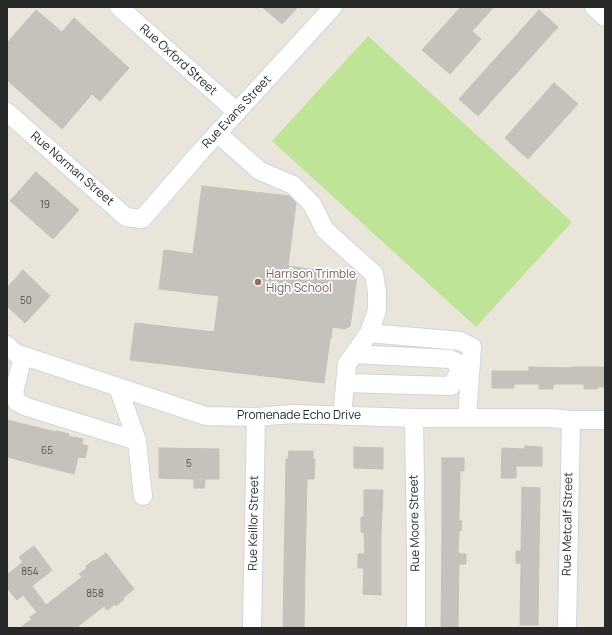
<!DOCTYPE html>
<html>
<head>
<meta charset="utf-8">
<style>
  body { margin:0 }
  #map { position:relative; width:612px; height:635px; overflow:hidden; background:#eae5db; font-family:Manrope,sans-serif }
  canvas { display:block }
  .frame { position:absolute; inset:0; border:8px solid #292929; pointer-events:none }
</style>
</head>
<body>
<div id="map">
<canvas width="612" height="635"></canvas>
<div class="frame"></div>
</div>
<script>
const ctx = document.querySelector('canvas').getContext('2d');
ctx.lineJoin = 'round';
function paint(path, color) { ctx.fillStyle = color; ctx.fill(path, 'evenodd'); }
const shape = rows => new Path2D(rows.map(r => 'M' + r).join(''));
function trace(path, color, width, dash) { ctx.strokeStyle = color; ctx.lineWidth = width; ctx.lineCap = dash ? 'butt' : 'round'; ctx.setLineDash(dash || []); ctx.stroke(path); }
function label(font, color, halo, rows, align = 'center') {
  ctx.font = font + ' Manrope,sans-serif'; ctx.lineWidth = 3.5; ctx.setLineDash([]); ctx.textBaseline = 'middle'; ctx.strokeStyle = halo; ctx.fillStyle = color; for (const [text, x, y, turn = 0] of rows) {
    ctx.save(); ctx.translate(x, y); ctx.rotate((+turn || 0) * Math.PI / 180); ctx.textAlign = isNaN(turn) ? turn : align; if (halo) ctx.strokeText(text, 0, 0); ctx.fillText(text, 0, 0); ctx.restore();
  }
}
const pitch = shape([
  [368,36,572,222,476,327,272,141]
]);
const building = shape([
  [262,7,298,7,282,24,262,7],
  [461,7,494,7,472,31,481,39,450,74,422,50,461,7],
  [36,10,62,32,74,18,129,68,100,101,92,94,62,129,7,80,7,43,36,10],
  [539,10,558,27,478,116,459,99,539,10],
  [554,83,578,104,528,159,505,138,554,83],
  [36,172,79,210,53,239,10,201,36,172],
  [202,186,289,196,296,203,288,266,357,276,350,326,345,329,332,327,331,339,330,339,324,383,130,360,135,323,214,332,219,296,159,289,164,250,193,254,202,186],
  [23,270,50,296,25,323,7,306,7,288,23,270],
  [529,367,572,368,572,367,605,367,605,387,597,387,597,389,584,389,584,384,553,384,553,389,539,389,539,384,514,384,514,388,492,388,492,371,529,371,529,367],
  [7,420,56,432,56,431,69,434,68,436,83,439,82,444,88,446,85,458,78,457,74,474,7,457,7,420],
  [525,446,542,447,542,466,516,466,516,478,501,478,502,448,525,449,525,446],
  [354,447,383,448,383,469,354,468,354,447],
  [159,448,219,449,219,479,205,479,204,488,194,488,194,479,159,478,159,448],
  [289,451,313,451,313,459,315,459,314,479,307,479,305,570,304,628,283,628,286,459,288,459,289,451],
  [442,458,464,458,464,471,460,471,460,474,459,521,462,521,461,531,459,531,458,551,459,554,466,554,466,564,459,564,458,628,441,627,442,532,442,458],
  [522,487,540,488,538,625,520,625,521,564,516,563,516,551,521,551,522,487],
  [364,490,383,490,381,534,381,595,363,594,364,568,358,568,358,554,365,554,364,532,361,532,361,517,364,517,364,490],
  [34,546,52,570,32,586,46,605,82,577,79,574,87,568,86,566,94,560,95,561,106,553,134,589,123,598,124,599,116,606,115,604,107,610,104,606,76,628,20,628,32,619,30,617,37,612,23,595,17,600,15,598,7,588,7,575,23,562,19,557,34,546]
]);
const minor = shape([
  [119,7,237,112],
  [594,7,605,17],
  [7,112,126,217,142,219,201,151,333,7],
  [217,133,260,171,293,185,312,204,325,230,374,274,377,292,377,310,369,333,347,364,342,416],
  [369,333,460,341,472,347,467,418],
  [7,345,15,353,206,416,256,417,292,414,414,418,551,418,571,420,605,420],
  [23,356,14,392,17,402,27,407,137,441],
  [345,383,451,386,458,374,458,363,450,359,354,354],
  [118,387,137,441,143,496],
  [414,418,416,550,416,628],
  [252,628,256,417],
  [567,628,571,420]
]);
const markers = [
  [258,282,4,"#8d6e63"]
];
const numberNames = [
  ["19",45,205],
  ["50",26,301],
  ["65",47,451],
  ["5",189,464],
  ["854",30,572],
  ["858",95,594]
];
const streetNames = [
  ["Rue Oxford Street",178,60,42],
  ["Rue Evans Street",237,112,-47],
  ["Rue Norman Street",72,169,41],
  ["Promenade Echo Drive",299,416],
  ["Rue Keillor Street",254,523,-89],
  ["Rue Moore Street",415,523,-91],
  ["Rue Metcalf Street",568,524,-89]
];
const educationNames = [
  ["Harrison Trimble",266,275],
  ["High School",266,289]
];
paint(pitch, '#bfe498');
paint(building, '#c5c1bb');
trace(building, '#c5c0b5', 1);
trace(minor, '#d1d3e1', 20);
trace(minor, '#fff', 18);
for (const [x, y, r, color] of markers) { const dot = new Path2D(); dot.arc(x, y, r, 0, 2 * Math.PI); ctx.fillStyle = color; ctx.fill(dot); trace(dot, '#fff', 1.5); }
label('10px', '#504f4e', null, numberNames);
label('12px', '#292929', '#fff', streetNames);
label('12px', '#785e54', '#fff', educationNames, 'left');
</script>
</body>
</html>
